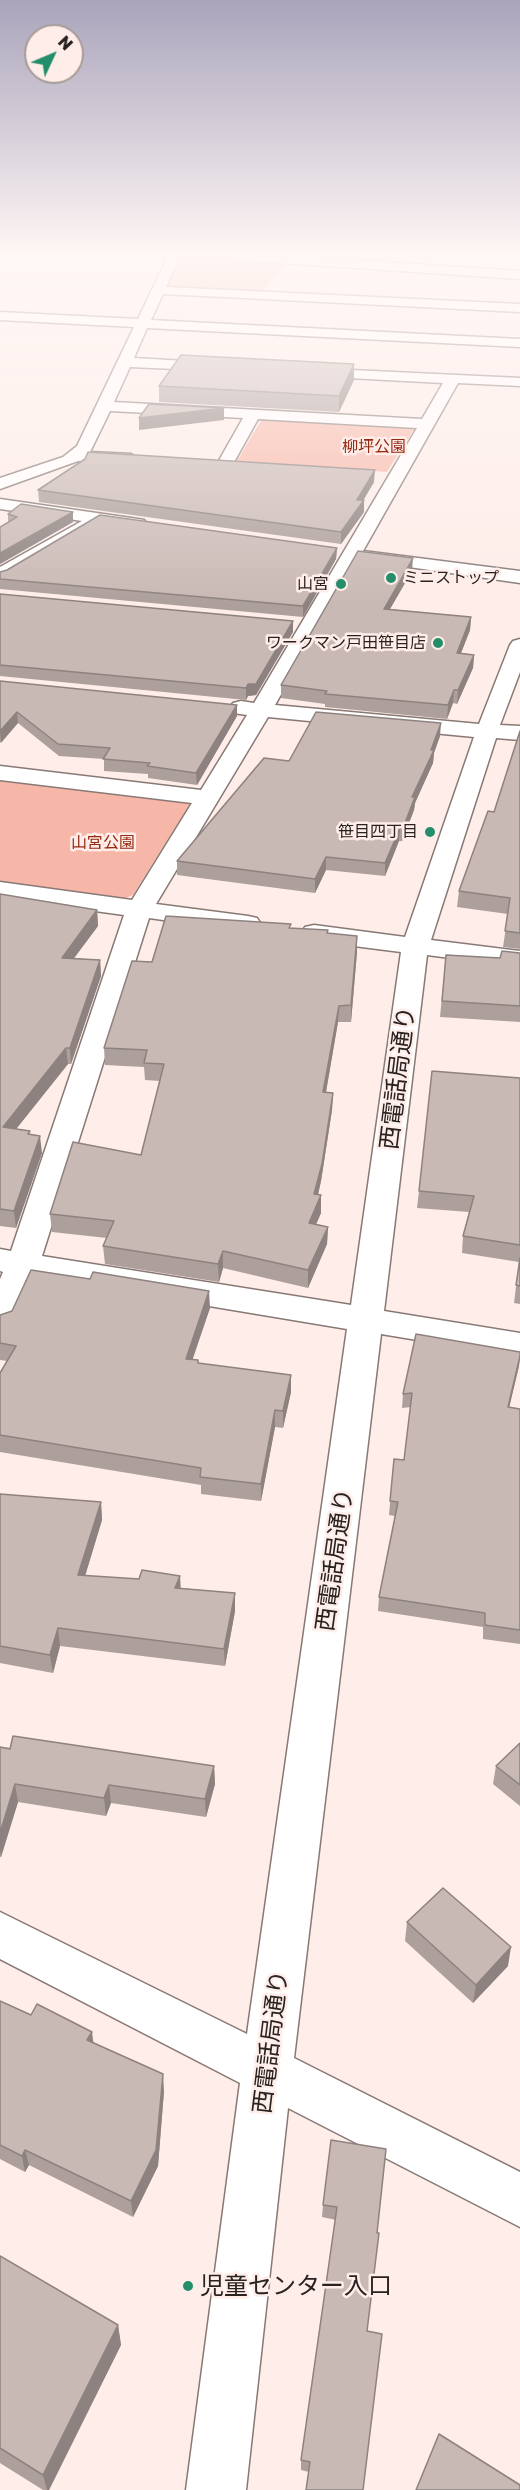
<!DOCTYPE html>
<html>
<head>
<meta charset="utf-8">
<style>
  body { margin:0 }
  #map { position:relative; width:520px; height:2490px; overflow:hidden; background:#feede9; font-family:"Golos Text",sans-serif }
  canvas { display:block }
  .north { position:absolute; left:24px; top:24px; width:60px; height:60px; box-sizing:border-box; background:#feede9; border:2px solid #a89c99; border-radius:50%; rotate:46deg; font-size:16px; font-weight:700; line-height:24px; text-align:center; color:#282221 }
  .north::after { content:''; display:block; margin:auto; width:21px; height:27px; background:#248e6b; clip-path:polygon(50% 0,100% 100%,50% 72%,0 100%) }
</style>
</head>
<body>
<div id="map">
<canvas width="520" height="2490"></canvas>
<div class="north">N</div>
</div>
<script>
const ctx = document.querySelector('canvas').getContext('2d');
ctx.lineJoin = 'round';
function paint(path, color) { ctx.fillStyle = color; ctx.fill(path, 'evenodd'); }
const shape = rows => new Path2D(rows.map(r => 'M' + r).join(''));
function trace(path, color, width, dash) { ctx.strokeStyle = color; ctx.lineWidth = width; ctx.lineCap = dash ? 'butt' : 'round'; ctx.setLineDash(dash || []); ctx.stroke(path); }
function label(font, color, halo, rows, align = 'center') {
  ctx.font = font + ' "Golos Text","Noto Sans JP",sans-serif'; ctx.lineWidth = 5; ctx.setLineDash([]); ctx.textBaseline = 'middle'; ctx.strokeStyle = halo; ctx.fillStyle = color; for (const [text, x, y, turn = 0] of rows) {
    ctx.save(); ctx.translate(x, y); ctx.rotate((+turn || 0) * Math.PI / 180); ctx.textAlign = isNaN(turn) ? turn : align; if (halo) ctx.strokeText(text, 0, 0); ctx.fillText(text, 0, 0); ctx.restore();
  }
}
const green = shape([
  [180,256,217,256,289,261,261,293,164,288],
  [263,417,416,426,387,472,237,461],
  [0,778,184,799,190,804,133,895,121,900,0,882]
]);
const minor = shape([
  [168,256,180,256,166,287,520,304,520,312,163,294,151,320,520,339,520,347,147,328,134,358,220,363,227,367,220,371,130,367,114,402,422,419,443,383,310,376,303,372,310,368,520,378,520,386,458,383,363,551,520,571,520,583,367,561,359,557,275,705,479,724,510,645,513,641,520,639,520,672,500,725,520,726,520,740,496,738,431,940,520,951,520,967,427,955,384,1311,520,1333,520,1357,381,1334,294,2058,520,2172,520,2227,288,2108,246,2490,186,2490,240,2083,0,1959,0,1912,247,2034,347,1329,35,1277,12,1327,0,1331,0,1279,3,1272,0,1271,0,1249,11,1251,124,915,0,898,0,882,132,900,192,803,0,780,0,766,201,790,247,715,233,713,230,708,233,703,241,701,254,703,417,428,258,419,233,464,225,469,217,464,243,418,110,411,90,452,131,454,139,459,137,462,78,461,0,489,0,478,63,457,77,446,134,327,0,320,0,312,138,319,168,256],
  [268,717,474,737,405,937,314,925,305,927,301,933,305,939,314,941,401,952,351,1305,42,1256,149,918,248,932,257,930,261,924,257,918,248,916,156,904,268,717],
  [228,256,296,256,520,271,520,279,234,260,228,256],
  [0,499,138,519,144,520,147,524,144,528,138,529,90,522,93,526,90,530,7,579,0,581,0,567,82,521,0,509,0,499]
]);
const wall = shape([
  [354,380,339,412,159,402,159,386],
  [374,482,363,500,364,512,341,544,39,502,38,490],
  [8,514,73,522,0,564,0,527,8,522],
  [337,548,336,559,303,617,0,589,0,572],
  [412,571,390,609,471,617,470,630,461,653,474,655,473,668,457,704,453,703,447,719,325,707,325,704,281,698,281,685],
  [0,594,293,621,293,632,256,695,248,696,246,700,0,676],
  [0,681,237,716,197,785,148,778,148,774,104,771,104,759,59,756,18,723,0,743],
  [520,731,520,949,503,947,508,914,457,907,459,891,494,812],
  [440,736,434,753,433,763,415,803,414,810,402,841,399,841,385,876,326,870,315,893,177,875,177,861,289,761],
  [0,894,97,910,98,926,74,958,100,960,101,976,71,1064,68,1064,16,1129,30,1135,42,1153,16,1228,0,1226],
  [291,928,328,934,357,952,351,1022,338,1022,326,1092,333,1093,332,1110,321,1181,318,1195,321,1195,321,1213,316,1224,328,1227,327,1244,308,1288,223,1268,219,1282,105,1264,103,1246,107,1238,52,1232,50,1214,141,1155,160,1081,145,1080,144,1067,105,1065,104,1048,152,962],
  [520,953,520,1022,440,1017,446,955,500,958],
  [520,1078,520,1304,514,1303,519,1262,462,1253,463,1236,469,1212,417,1208,419,1191],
  [210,1308,192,1359,198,1360,199,1364,291,1375,291,1392,283,1428,275,1427,261,1501,201,1494,201,1485,0,1452,0,1373,7,1361,0,1360,0,1315],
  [520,1352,519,1366,509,1407,520,1409,520,1644,483,1639,483,1627,378,1611,379,1597,395,1516,389,1515,394,1459,404,1460,411,1407,402,1408,403,1394],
  [0,1494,101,1502,102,1520,85,1575,181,1588,235,1593,235,1611,225,1666,60,1646,53,1673,0,1663],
  [520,1743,520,1806,493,1784,496,1766],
  [0,1747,214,1766,215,1784,206,1817,111,1803,106,1816,18,1802,1,1857,0,1857],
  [407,1922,508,1966,473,2003,405,1941],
  [0,2001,93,2042,164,2091,158,2166,133,2217,29,2165,25,2172,0,2159],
  [386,2149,309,2472,301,2470,301,2460,336,2220,322,2217,323,2205],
  [0,2256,118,2325,121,2345,49,2490,43,2490,0,2463]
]);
const shadedWall = shape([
  [354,364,354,380,339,412,339,396],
  [224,408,224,420,139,430,139,418],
  [375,470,374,482,360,506,364,500,364,512,341,544,341,532,357,500],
  [73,512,73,522,0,564,0,553],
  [337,548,336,559,303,617,303,606],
  [413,558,412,571,383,621,384,609],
  [471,617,470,630,456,666,457,653],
  [293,621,293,632,256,695,248,696,246,700,246,688,248,684],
  [474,655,473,668,457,704,458,690],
  [454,690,453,703,447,719,448,705],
  [237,705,237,716,197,785,196,773],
  [17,712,18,723,1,743,0,731],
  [441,723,440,736,434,753,433,763,415,803,414,810,402,841,403,828,412,797],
  [400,828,399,841,385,876,385,863],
  [326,857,326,870,315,893,315,879],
  [97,910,98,926,63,973,62,958],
  [357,936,357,952,351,1022,351,1005],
  [100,960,101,976,71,1064,70,1048],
  [339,1006,338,1022,323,1109,323,1092],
  [66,1048,68,1064,5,1143,3,1127],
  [333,1093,332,1110,321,1181,314,1212,314,1194],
  [40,1136,42,1153,16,1228,14,1211],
  [321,1195,321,1213,309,1241,309,1223],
  [328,1227,327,1244,308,1288,308,1270],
  [223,1251,223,1268,219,1282,218,1264],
  [209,1291,210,1308,187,1376,186,1359],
  [520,1356,519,1366,506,1421,508,1407],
  [291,1375,291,1392,283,1428,283,1411],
  [275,1410,275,1427,261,1501,261,1484],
  [101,1502,102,1520,80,1593,78,1575],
  [180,1576,181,1593,175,1588],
  [235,1593,235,1611,225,1666,224,1649],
  [58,1628,60,1646,53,1673,50,1655],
  [214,1766,215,1784,206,1817,205,1799],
  [15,1784,18,1802,1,1857,0,1850,0,1833],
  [109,1785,111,1803,106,1816,104,1798],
  [511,1947,508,1966,473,2003,476,1985],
  [92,2032,94,2048,87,2040],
  [163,2074,164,2091,158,2166,133,2217,131,2201],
  [25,2150,29,2165,25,2172,22,2156],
  [118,2325,121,2345,49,2490,47,2490,43,2475]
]);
const building = shape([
  [181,355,354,364,339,396,159,386,181,355],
  [149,404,224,408,139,418,149,404],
  [88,452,375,470,357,500,364,500,341,532,38,490,85,459,88,452],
  [21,504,73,512,0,553,0,527,17,517,8,514,21,504],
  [100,515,337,548,303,606,0,579,0,572,7,570,100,515],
  [358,551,413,558,384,609,471,617,457,653,474,655,458,690,454,690,448,705,325,694,327,691,281,685,358,551],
  [0,594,293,621,256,684,248,684,246,688,0,665,0,594],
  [0,681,237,705,196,773,147,766,150,763,103,759,110,748,58,744,17,712,0,731,0,681],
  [316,712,441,723,431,750,434,750,412,797,415,797,403,828,400,828,385,863,326,857,315,879,177,861,264,758,289,761,316,712],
  [520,731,520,933,505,931,510,898,459,891,488,811,494,812,520,731],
  [0,894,97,910,62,958,100,960,70,1048,66,1048,3,1127,30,1131,28,1134,40,1136,14,1211,0,1209,0,894],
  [166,916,291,924,289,928,328,930,327,933,357,936,351,1005,339,1006,323,1092,333,1093,322,1164,314,1194,321,1195,309,1223,328,1227,308,1270,223,1251,218,1264,103,1246,114,1221,50,1214,73,1142,141,1155,164,1064,144,1063,147,1050,104,1048,132,961,152,962,166,916],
  [502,951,520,953,520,1006,442,1001,446,955,500,958,502,951],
  [432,1071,520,1078,520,1245,463,1236,474,1196,419,1191,432,1071],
  [520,1258,520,1286,516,1285,520,1258],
  [31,1270,90,1279,93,1272,209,1291,186,1359,198,1360,198,1363,291,1375,283,1411,275,1410,261,1484,200,1477,201,1468,0,1435,0,1373,16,1346,0,1343,0,1315,12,1311,31,1270],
  [416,1334,520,1352,520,1356,508,1407,520,1409,520,1630,485,1625,485,1613,379,1597,398,1502,390,1501,394,1459,404,1460,412,1393,403,1394,416,1334],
  [0,1494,101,1502,78,1575,139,1579,142,1570,180,1576,175,1588,235,1593,224,1649,58,1628,50,1655,0,1646,0,1494],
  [13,1736,214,1766,205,1799,109,1785,104,1798,15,1784,0,1833,0,1747,10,1749,13,1736],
  [520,1743,520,1785,496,1766,520,1743],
  [443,1888,511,1947,476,1985,407,1922,443,1888],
  [0,2001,31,2015,37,2004,92,2032,87,2040,163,2074,156,2150,131,2201,25,2150,22,2156,0,2145,0,2001],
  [331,2140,386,2149,377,2233,379,2233,367,2331,382,2334,363,2490,306,2490,310,2462,301,2460,337,2207,323,2205,331,2140],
  [0,2256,118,2325,43,2475,0,2448,0,2256],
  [439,2434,520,2485,520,2490,416,2490,439,2434]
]);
const markers = [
  [391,578,6,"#248e6b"],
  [341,584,6,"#248e6b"],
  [438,643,6,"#248e6b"],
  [430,832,6,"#248e6b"],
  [188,2286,6,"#248e6b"]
];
const farParknames = [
  ["柳坪公園",374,447],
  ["山宮公園",103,843]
];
const farPoinames = [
  ["ミニストップ",403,578,"left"],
  ["山宮",329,584],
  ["ワークマン戸田笹目店",426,643],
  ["笹目四丁目",418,832]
];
const nearStreetnames = [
  ["西電話局通り",398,1078,-83],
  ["西電話局通り",335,1560,-82],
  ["西電話局通り",271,2042,-83]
];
const nearPoinames = [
  ["児童センター入口",200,2286]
];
paint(green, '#f7b7a8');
trace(minor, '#887975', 3);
paint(minor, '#fff');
paint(wall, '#ad9f9c');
paint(shadedWall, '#8d827f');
paint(building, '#c9b9b5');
trace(building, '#8d827f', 1.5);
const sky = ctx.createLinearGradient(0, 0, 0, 605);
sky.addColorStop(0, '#a9a4bb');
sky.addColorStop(0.42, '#fff7f5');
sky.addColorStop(1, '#fff7f500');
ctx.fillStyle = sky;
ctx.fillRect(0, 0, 520, 605);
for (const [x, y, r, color] of markers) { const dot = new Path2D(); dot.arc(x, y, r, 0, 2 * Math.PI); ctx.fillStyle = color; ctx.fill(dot); trace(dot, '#feede9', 2); }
label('16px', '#972910', '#feede9', farParknames);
label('16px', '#282221', '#feede9', farPoinames, 'right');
label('24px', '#282221', '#feede9', nearStreetnames);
label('24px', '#282221', '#feede9', nearPoinames, 'left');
</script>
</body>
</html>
